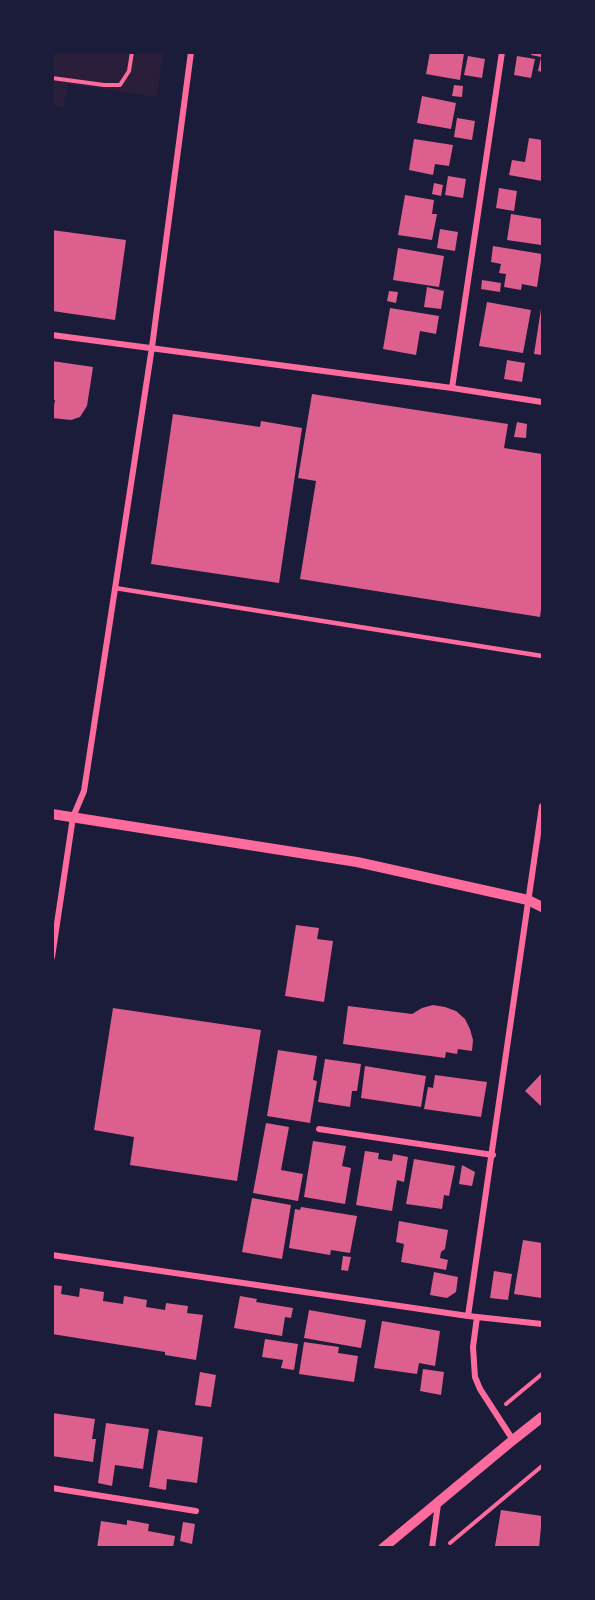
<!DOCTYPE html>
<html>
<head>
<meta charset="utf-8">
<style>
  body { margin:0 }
  #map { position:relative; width:595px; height:1600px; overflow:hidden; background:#1b1b3a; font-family:"Fira Sans Condensed",sans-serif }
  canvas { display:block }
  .frame { position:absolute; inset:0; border:54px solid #1b1b3a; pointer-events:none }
</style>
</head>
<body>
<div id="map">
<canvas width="595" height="1600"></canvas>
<div class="frame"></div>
</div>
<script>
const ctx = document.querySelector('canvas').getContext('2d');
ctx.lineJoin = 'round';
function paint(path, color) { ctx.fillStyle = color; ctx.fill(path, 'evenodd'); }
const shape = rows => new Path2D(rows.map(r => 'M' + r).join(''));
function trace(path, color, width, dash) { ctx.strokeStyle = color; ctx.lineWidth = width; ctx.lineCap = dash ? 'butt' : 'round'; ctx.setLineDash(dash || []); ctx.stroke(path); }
const green = shape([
  [53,53,163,53,157,97,68,84,64,107,53,105]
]);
const building = shape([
  [430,52,464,53,460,80,426,74],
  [532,52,542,52,542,72,538,71,541,57,531,55],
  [468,56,485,59,482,78,464,75],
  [517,56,535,59,531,78,514,75],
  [454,85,463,86,462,97,452,96],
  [422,96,456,103,451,129,417,123],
  [457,118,475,121,472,140,454,137],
  [529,138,542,140,542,181,509,175,512,160,525,162],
  [414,139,453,145,449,166,435,164,433,175,409,170],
  [448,176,466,179,463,198,445,195],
  [434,183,443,185,441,196,432,194],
  [499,188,517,191,514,211,496,208],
  [405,195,434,200,432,214,437,214,432,240,398,235],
  [511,214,542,219,541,245,507,240],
  [440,229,458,232,455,251,437,248],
  [52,230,126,240,115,320,52,311],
  [493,246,542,254,537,287,522,284,521,290,504,287,506,274,499,273,501,264,491,262],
  [398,248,444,256,439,287,393,280],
  [482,280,501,283,500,292,481,289],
  [427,287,444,291,441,309,424,307],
  [389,291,398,292,396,303,387,301],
  [487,302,531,310,523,353,479,346],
  [390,308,439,316,436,334,420,331,416,355,383,349],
  [541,309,542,310,542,355,534,354],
  [507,360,525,363,522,382,504,379],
  [52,361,93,367,87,406,80,417,71,420,52,418,55,400,52,400],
  [312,394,508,424,504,448,542,454,542,603,540,617,300,579,316,481,298,478],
  [173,414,260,427,261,421,302,428,279,583,151,564],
  [517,422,527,424,526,438,514,437],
  [296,925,319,928,317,939,333,941,324,1002,285,996],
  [433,1005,445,1007,456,1011,465,1019,470,1029,473,1040,472,1051,458,1049,457,1054,446,1052,445,1058,343,1044,348,1006,412,1014,422,1008],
  [113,1008,261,1030,237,1181,130,1165,134,1137,94,1130],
  [278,1050,317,1056,313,1080,317,1081,310,1123,267,1116],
  [325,1059,361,1064,357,1091,352,1091,350,1107,318,1102],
  [365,1066,426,1076,421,1107,361,1098],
  [542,1073,542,1107,525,1091],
  [435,1075,487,1082,481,1117,424,1109,428,1087,433,1088],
  [266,1123,289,1127,281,1170,303,1174,298,1201,253,1193],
  [313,1141,346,1146,342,1166,351,1168,345,1204,304,1197],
  [365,1151,379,1153,378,1159,392,1161,393,1154,408,1157,404,1182,397,1180,392,1211,356,1205],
  [414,1159,455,1166,449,1196,444,1195,442,1209,406,1204],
  [462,1165,475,1172,472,1186,459,1184],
  [252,1198,291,1205,282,1259,242,1252],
  [301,1207,357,1216,350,1253,331,1250,330,1255,289,1248,295,1209,300,1210],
  [399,1221,448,1230,445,1249,441,1252,440,1258,448,1260,446,1270,401,1262,404,1244,396,1242],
  [523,1240,542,1243,542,1298,514,1294],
  [343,1256,351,1257,348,1271,341,1270],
  [494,1271,512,1274,508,1300,490,1298],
  [434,1272,458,1277,456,1292,447,1298,430,1295],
  [52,1285,62,1286,61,1294,79,1297,80,1288,104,1292,103,1301,123,1304,124,1296,147,1300,146,1307,165,1310,166,1303,188,1306,187,1313,203,1315,196,1360,165,1355,165,1352,52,1334],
  [240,1296,257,1299,256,1302,293,1308,291,1318,285,1317,282,1336,234,1328],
  [309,1310,366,1320,361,1348,304,1338],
  [382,1321,440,1331,435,1366,419,1363,417,1374,374,1368],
  [265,1339,298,1344,294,1370,281,1368,283,1360,262,1357],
  [304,1342,339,1347,338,1353,358,1356,354,1382,299,1374],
  [423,1369,444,1372,441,1395,420,1391],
  [200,1372,216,1375,211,1407,195,1405],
  [52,1413,95,1419,92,1439,96,1439,93,1462,52,1456],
  [106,1423,149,1429,143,1469,115,1465,112,1486,98,1483],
  [158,1430,203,1437,197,1483,167,1479,166,1490,149,1487],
  [501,1510,542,1516,539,1548,495,1546],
  [127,1520,149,1524,148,1531,175,1536,173,1548,97,1548,101,1521,127,1525],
  [183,1522,195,1524,192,1544,180,1541]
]);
const path = shape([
  [52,78,104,85,120,85,129,71,132,52],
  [506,1404,542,1374],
  [450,1543,542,1466]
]);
const service = shape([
  [115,588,542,656]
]);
const minor = shape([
  [52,335,452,388,542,402],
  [452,388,502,52],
  [52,957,73,817,84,791,152,347,191,52],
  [319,1129,493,1155],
  [52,1255,468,1316,542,1324],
  [468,1316,542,806],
  [477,1317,473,1347,475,1377,480,1389,513,1440],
  [52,1488,196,1511],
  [432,1548,438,1504]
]);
const tertiary = shape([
  [52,814,357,862,528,900,542,907],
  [383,1548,513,1440,542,1417]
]);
paint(green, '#2a1e3b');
paint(building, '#dd5f8e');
trace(path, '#ff6b9d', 4);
trace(service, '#ff6b9d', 4.5);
trace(minor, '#ff6b9d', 6);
trace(tertiary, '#ff6b9d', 10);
</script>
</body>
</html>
